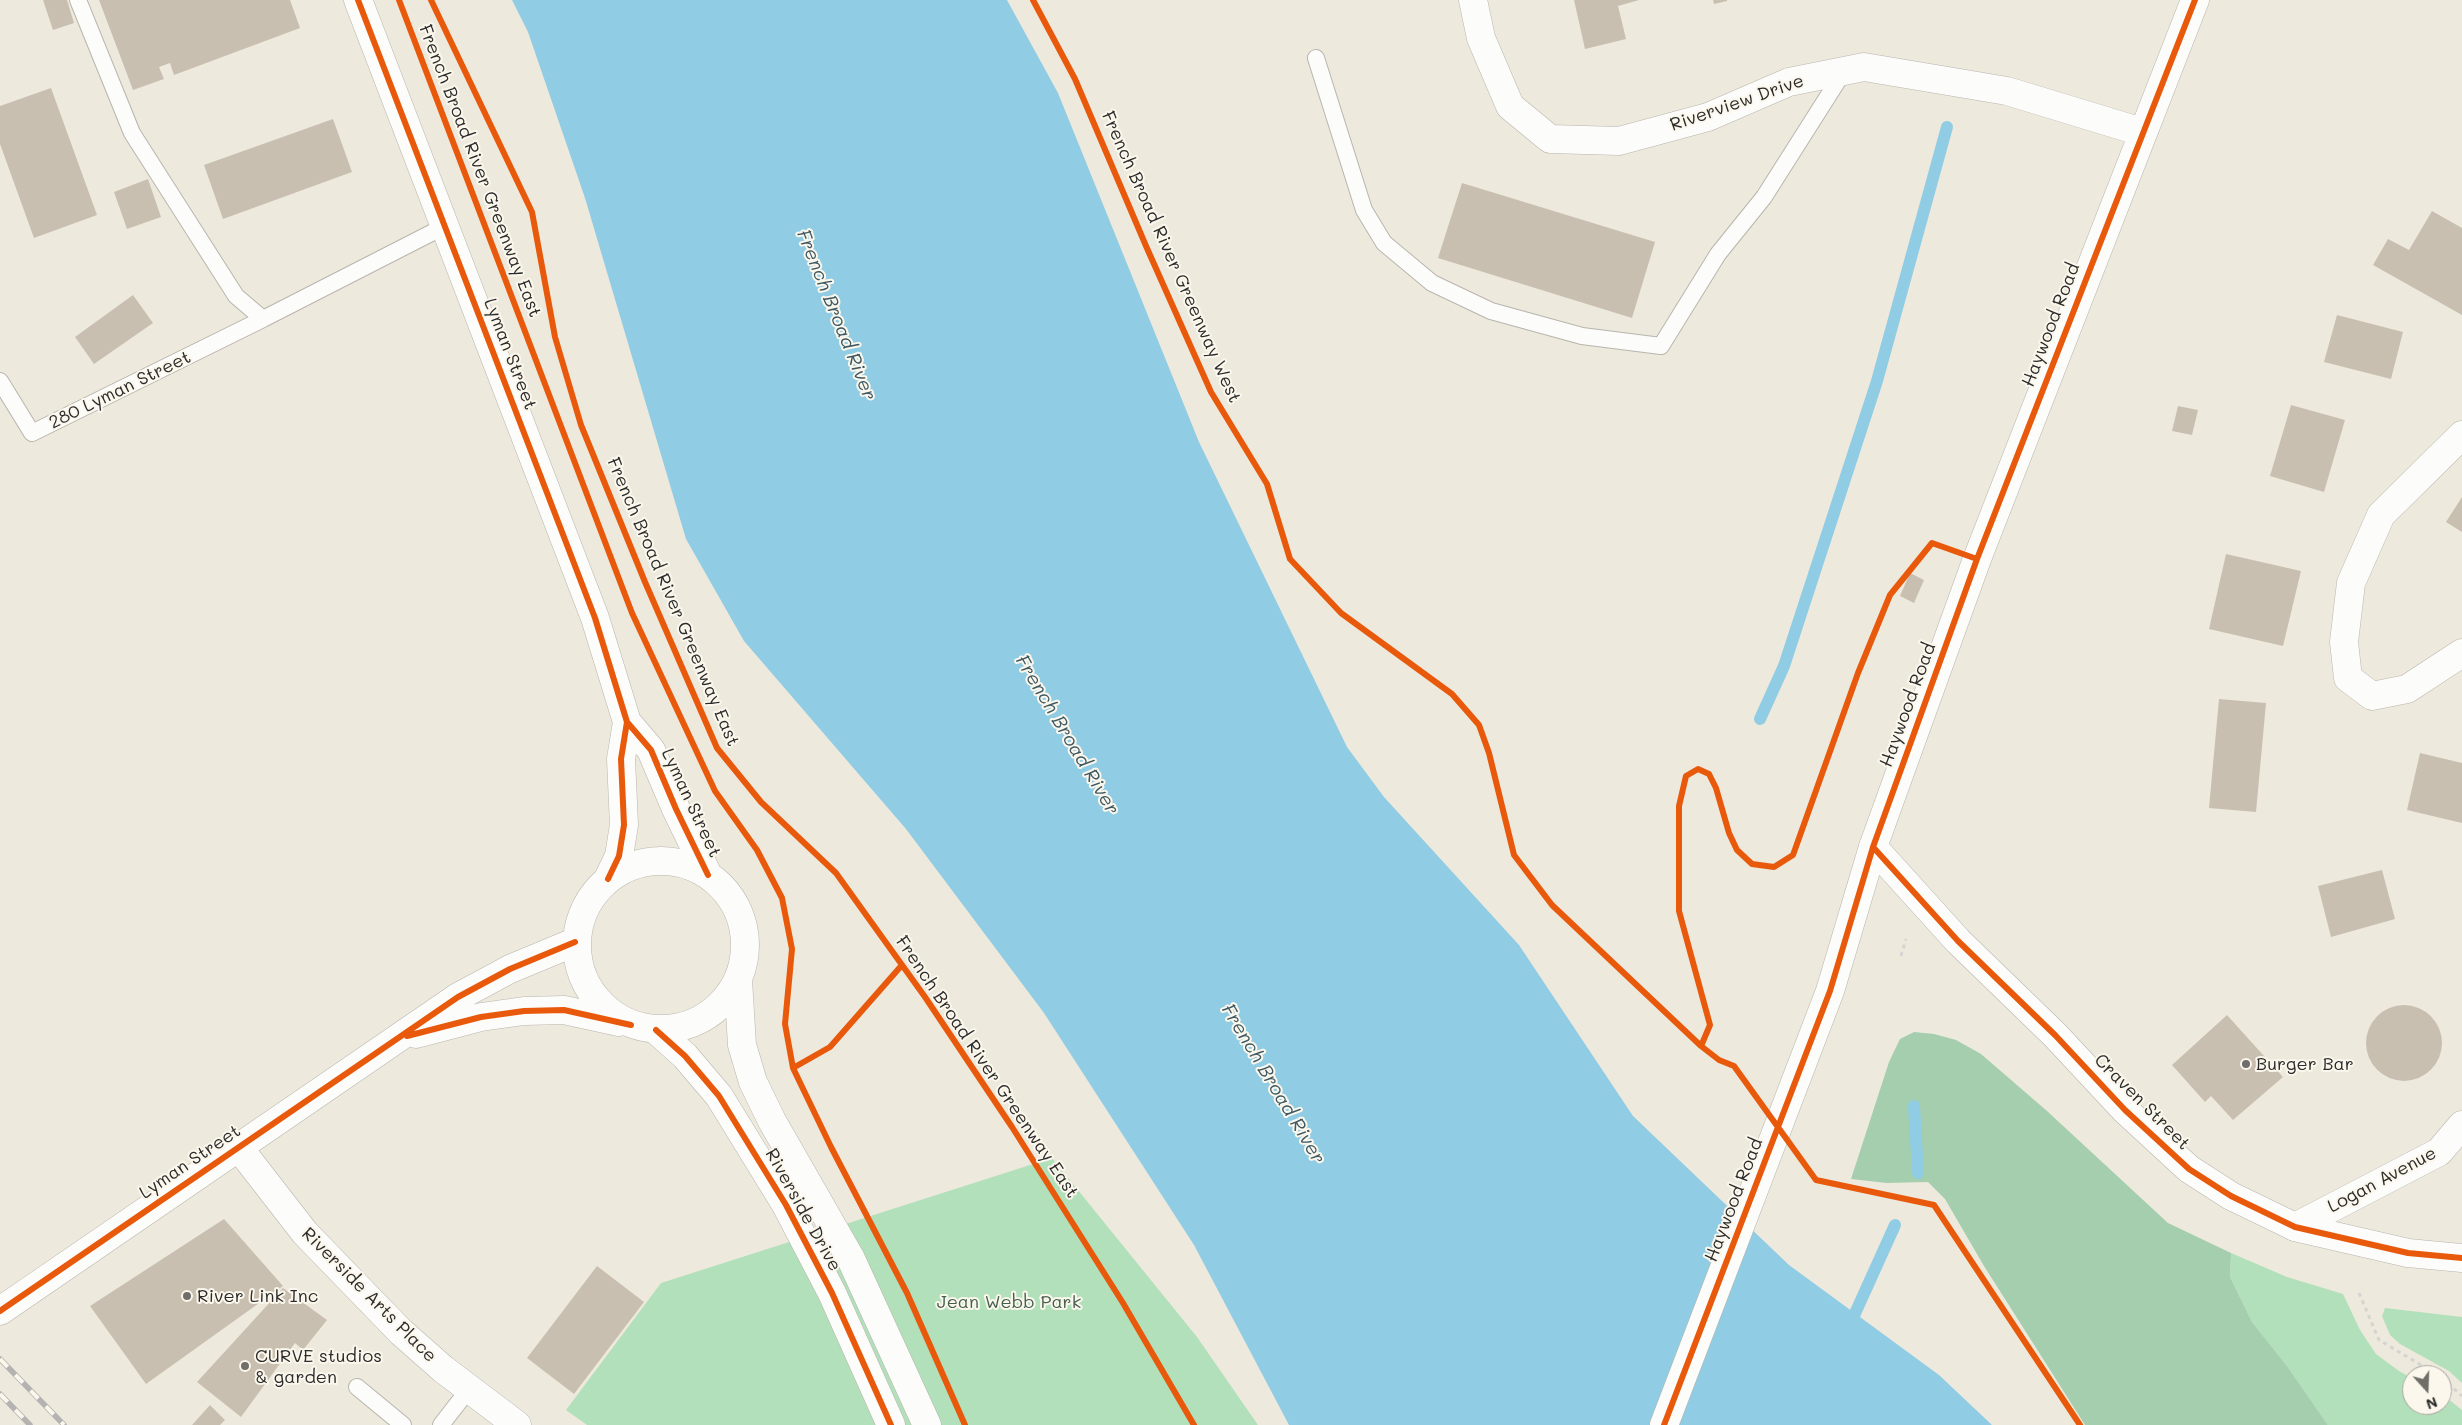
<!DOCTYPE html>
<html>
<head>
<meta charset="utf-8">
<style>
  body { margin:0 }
  #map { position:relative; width:2462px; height:1425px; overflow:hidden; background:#eee9dd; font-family:Mali,sans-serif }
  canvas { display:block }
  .north { position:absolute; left:2402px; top:1365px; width:50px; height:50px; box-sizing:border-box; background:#fbf7ec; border:1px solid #a8a59f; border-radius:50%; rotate:160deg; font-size:14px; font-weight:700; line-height:20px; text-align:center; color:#2b2b2b }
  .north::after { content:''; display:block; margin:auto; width:18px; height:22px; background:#6f6e69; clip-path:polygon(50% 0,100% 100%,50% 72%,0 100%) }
</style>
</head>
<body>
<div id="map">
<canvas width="2462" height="1425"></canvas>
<div class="north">N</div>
</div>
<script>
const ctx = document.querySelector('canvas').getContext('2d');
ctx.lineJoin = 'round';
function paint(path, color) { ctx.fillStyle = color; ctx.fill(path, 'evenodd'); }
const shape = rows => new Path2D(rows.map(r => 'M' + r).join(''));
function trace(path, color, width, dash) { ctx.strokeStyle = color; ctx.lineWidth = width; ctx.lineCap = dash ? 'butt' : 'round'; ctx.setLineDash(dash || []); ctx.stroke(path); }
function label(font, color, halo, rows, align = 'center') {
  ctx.font = font + ' Mali,sans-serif'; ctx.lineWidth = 4; ctx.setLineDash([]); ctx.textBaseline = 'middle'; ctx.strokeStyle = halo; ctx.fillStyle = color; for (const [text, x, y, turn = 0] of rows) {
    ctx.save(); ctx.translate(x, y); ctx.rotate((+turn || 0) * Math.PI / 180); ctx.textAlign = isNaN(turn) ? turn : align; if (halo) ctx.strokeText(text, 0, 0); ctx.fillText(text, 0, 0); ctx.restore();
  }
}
const green = shape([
  [1052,1158,1197,1337,1258,1425,587,1425,566,1410,661,1283],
  [2231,1253,2287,1277,2343,1294,2360,1330,2376,1354,2399,1371,2412,1378,2412,1405,2442,1405,2442,1394,2462,1410,2462,1425,2328,1425,2287,1366,2252,1322,2230,1277],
  [2385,1308,2462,1317,2462,1383,2449,1371,2400,1344,2390,1335,2382,1316]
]);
const forest = shape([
  [1914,1032,1934,1034,1956,1040,1981,1054,2047,1111,2168,1223,2231,1253,2230,1277,2252,1322,2287,1366,2328,1425,2085,1425,1984,1266,1945,1199,1928,1182,1887,1183,1851,1179,1889,1062,1900,1039]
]);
const water = shape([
  [512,0,1007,0,1058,93,1199,442,1347,747,1384,797,1519,945,1633,1116,1789,1265,1939,1375,1992,1425,1289,1425,1194,1245,1044,1013,906,829,744,641,686,539,585,198,528,32]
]);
const stream = shape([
  [1760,719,1784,666,1877,381,1947,127],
  [1914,1106,1918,1173],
  [1848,1329,1895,1225]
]);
const building = shape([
  [43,0,67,0,74,23,53,30],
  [99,0,290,0,300,28,174,75,170,63,159,67,164,79,133,90],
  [1574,0,1639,0,1618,6,1626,39,1585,49],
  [1713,0,1727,0,1727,1,1714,4],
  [51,88,97,215,34,238,0,144,0,106],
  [333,119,352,172,223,219,204,165],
  [148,179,161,217,127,229,114,192],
  [1462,183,1655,242,1632,318,1438,258],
  [2432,211,2462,228,2462,315,2373,265,2388,239,2409,250],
  [133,295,153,323,94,364,75,337],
  [2337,315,2403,332,2391,379,2324,362],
  [2291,405,2345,420,2324,492,2270,476],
  [2178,406,2198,410,2192,435,2172,431],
  [2462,497,2462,532,2446,522],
  [2226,554,2301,571,2283,646,2209,629],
  [1910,573,1924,580,1914,603,1900,596],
  [2219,699,2266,703,2256,812,2209,808],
  [2420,753,2462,763,2462,823,2407,810],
  [2382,870,2395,919,2331,937,2318,886],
  '2366 1043a38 38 0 1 1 76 0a38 38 0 1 1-76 0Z',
  [2227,1015,2283,1077,2233,1120,2211,1096,2205,1102,2172,1065],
  [224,1219,283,1286,146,1384,90,1306],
  [597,1266,644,1302,574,1394,527,1358],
  [283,1288,327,1320,303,1350,295,1343,241,1417,197,1382],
  [210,1405,225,1420,220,1425,192,1425]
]);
const path = shape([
  [1901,956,1906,939],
  [2359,1293,2379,1340,2438,1375],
  [2442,1378,2462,1396]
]);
const service = shape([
  [78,0,132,133,236,296,263,319,445,226],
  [1316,58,1364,210,1384,243,1432,283,1491,311,1582,336,1661,346,1718,254,1764,197,1844,71],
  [0,381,32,433,263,319],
  [357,1387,403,1425],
  [441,1425,469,1389]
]);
const minor = shape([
  [1473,0,1481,38,1510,106,1550,139,1619,141,1708,117,1789,82,1864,67,2007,91,2142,132],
  [2462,435,2381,515,2351,583,2344,642,2348,678,2372,696,2407,689,2462,653],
  [239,1148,305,1233,401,1332,443,1369,517,1425],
  [2295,1227,2439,1152,2462,1125]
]);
const tertiary = shape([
  [1873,847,1958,941,2055,1035,2125,1110,2189,1169,2231,1196,2295,1227,2408,1253,2462,1258]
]);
const secondary = shape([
  [358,0,595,618,627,722,651,750,676,809,708,875],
  '577 945a84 84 0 1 1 168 0a84 84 0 1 1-168 0Z',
  [608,879,619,856,624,825,621,759,627,722],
  [738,980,742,1045,753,1082,772,1121,851,1259,927,1425],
  [656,1030,685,1056,719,1096,786,1205,832,1293,891,1425],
  [416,1034,481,1017,524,1011,564,1010,619,1022],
  [0,1311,458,997,510,969,575,942]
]);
const primary = shape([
  [1664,1425,1830,991,1873,847,1977,559,2195,0]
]);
const rail = shape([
  [0,1359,64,1425],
  [0,1394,30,1425]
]);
const cycleway = shape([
  [358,0,595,618,627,722,651,750,676,809,708,875],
  [399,0,632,613,715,791,757,850,782,898,792,949,785,1024,793,1068,831,1147,907,1293,965,1425],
  [431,0,532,212,555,337,581,425,645,582,717,748,761,802,836,873,925,997,1012,1127,1123,1303,1194,1425],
  [1033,0,1075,79,1146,246,1211,392,1267,484,1290,559,1341,613,1452,694,1479,725,1489,753,1514,855,1552,905,1701,1046,1719,1060,1734,1066,1816,1180,1934,1205,2080,1425],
  [1873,847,1958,941,2055,1035,2125,1110,2189,1169,2231,1196,2295,1227,2408,1253,2462,1258],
  [608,879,619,856,624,825,621,759,627,722],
  [656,1030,685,1056,719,1096,786,1205,832,1293,891,1425],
  [407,1036,481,1017,524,1011,564,1010,631,1025],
  [1701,1046,1710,1025,1679,911,1679,806,1686,776,1698,769,1709,774,1716,788,1729,833,1737,850,1752,864,1774,867,1793,855,1858,673,1890,595,1932,543,1977,559],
  [793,1068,830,1047,902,965],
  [0,1311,458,997,510,969,575,942],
  [1664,1425,1830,991,1873,847,1977,559,2195,0]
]);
const markers = [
  [2246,1064,5,"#6f6e69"],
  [187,1296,5,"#6f6e69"],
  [245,1366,5,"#6f6e69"]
];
const streetNames = [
  ["Riverview Drive",1737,103,-19],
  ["French Broad River Greenway East",480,171,69],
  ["French Broad River Greenway West",1171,257,66],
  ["Haywood Road",2051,325,-69],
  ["Lyman Street",510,354,69],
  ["280 Lyman Street",120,390,-26],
  ["French Broad River Greenway East",673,602,67],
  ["Haywood Road",1908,705,-70],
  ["Lyman Street",691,803,65],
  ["French Broad River Greenway East",987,1067,56],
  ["Craven Street",2142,1102,45],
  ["Lyman Street",190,1162,-34],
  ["Logan Avenue",2382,1180,-28],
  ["Haywood Road",1734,1200,-69],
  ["Riverside Drive",803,1210,61],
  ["Riverside Arts Place",369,1295,45]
];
const poiNames = [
  ["Burger Bar",2256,1064],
  ["River Link Inc",197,1296],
  ["CURVE studios",255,1356],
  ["& garden",255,1377]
];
const parkNames = [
  ["Jean Webb Park",1009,1302]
];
const waterNames = [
  ["French Broad River",836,315,68],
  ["French Broad River",1067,735,59],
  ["French Broad River",1273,1084,59]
];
paint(green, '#b1e0ba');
paint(forest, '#a4cead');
paint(water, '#90cce3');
trace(stream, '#90cce3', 12);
paint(building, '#c9bfb1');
trace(service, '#b8b5ad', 18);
trace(minor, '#b8b5ad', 29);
trace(tertiary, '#b8b5ad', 29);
trace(secondary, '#b8b5ad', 29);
trace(primary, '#b8b5ad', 29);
trace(path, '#d5d4d1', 3, [4, 4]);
trace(service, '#fcfcfa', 16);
trace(minor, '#fcfcfa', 28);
trace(tertiary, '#fcfcfa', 28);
trace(secondary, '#fcfcfa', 28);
trace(primary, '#fcfcfa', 28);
trace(rail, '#b4b3b2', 5.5);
trace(rail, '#fbf7ec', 4, [11]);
trace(cycleway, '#e8590c', 6);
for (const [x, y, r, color] of markers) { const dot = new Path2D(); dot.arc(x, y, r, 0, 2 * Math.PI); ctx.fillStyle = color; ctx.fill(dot); trace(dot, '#fbf7ec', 2); }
label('18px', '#2b2b2b', '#fbf7ec', streetNames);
label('18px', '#2b2b2b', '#fbf7ec', poiNames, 'left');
label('18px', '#445f4e', '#fbf7ec', parkNames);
label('italic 19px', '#3d5863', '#fbf7ec', waterNames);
</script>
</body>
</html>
